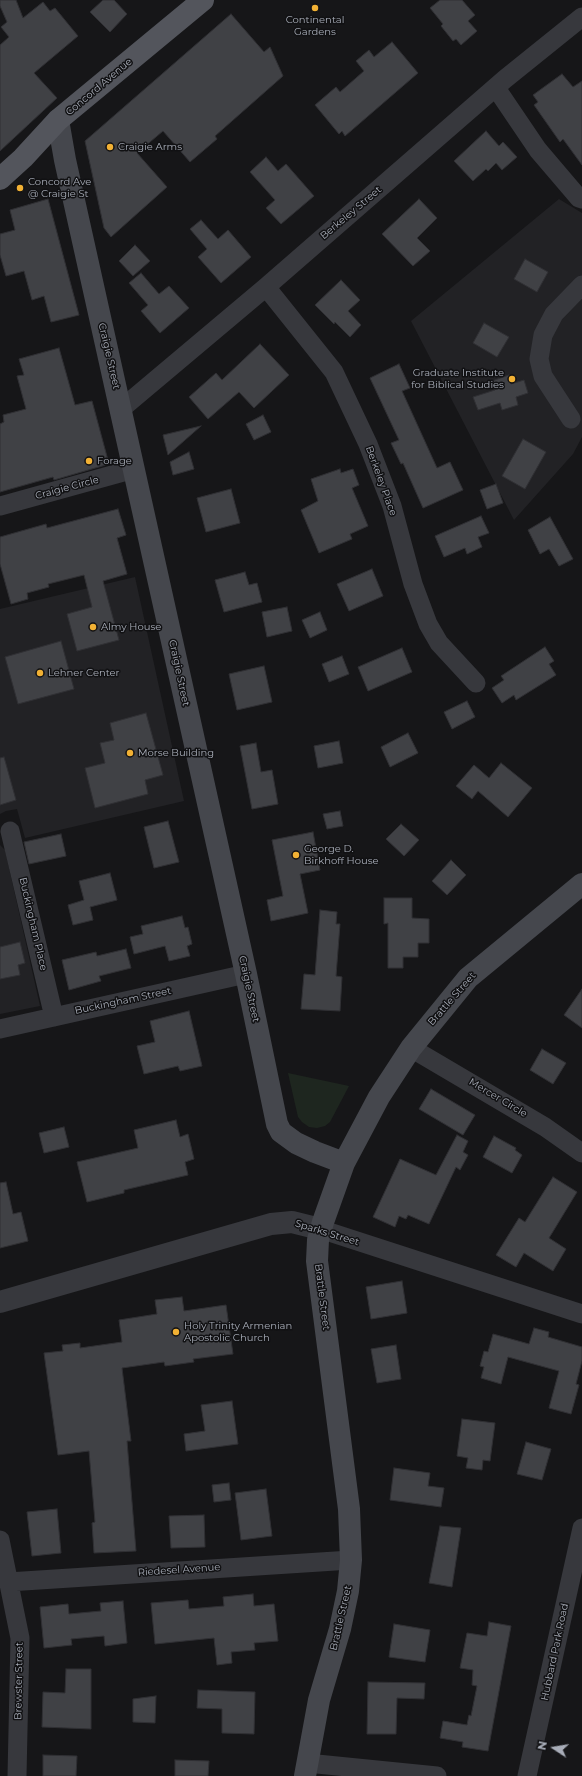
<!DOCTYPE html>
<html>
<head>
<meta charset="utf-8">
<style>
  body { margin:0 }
  #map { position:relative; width:582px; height:1776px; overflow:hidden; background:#161618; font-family:Montserrat,sans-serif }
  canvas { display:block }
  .north { position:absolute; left:534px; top:1728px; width:40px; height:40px; -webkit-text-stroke:3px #111113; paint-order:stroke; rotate:282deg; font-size:11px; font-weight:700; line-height:16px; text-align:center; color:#a8adb8 }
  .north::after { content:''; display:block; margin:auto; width:14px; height:18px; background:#a8adb8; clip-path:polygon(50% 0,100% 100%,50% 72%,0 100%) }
</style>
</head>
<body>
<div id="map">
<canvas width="582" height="1776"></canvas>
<div class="north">N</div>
</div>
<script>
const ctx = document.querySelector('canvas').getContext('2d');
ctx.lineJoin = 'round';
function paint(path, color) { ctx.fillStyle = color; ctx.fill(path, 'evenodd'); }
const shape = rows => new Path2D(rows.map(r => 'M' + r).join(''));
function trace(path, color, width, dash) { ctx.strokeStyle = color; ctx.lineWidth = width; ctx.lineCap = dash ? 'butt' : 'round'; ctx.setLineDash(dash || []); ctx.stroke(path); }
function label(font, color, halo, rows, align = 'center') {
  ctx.font = font + ' Montserrat,sans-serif'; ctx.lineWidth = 3; ctx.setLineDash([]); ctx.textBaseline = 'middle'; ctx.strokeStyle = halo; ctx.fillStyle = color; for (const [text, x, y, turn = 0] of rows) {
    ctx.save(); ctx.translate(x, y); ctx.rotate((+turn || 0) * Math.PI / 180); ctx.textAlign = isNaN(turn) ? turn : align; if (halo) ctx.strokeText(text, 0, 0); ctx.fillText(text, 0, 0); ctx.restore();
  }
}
const built = shape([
  [559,199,582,213,582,437,573,454,514,520,411,321],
  [135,577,184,801,25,838,17,809,6,811,0,814,0,609],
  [0,845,5,850,40,1006,0,1014]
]);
const green = shape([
  [288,1073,349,1086,330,1122,325,1126,317,1128,309,1127,302,1122,298,1117]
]);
const building = shape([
  [0,0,16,0,23,18,43,2,50,11,55,8,78,36,34,73,57,98,0,151,0,45,9,37,1,27,7,22,0,6,0,0],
  [103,0,114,0,127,14,110,32,90,12,103,0],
  [440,0,462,0,475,15,468,21,477,31,461,45,456,39,453,41,441,26,443,24,430,8,440,0],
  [231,14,264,52,270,47,283,76,215,136,217,139,190,162,163,131,137,153,167,187,111,237,104,228,85,141,231,14],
  [392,42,418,73,345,136,342,131,339,134,315,105,336,87,340,92,364,71,356,61,369,50,374,57,392,42],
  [562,74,573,87,582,81,582,165,563,139,560,142,534,105,538,102,533,95,562,74],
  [486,131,499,146,503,142,517,157,502,170,496,163,488,171,486,169,473,181,454,161,486,131],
  [266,157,278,171,286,164,314,196,281,224,266,208,275,200,250,172,266,157],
  [48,199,79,315,51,322,44,296,32,300,24,271,6,276,0,255,0,234,15,230,10,210,48,199],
  [419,199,437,218,417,238,430,251,413,266,382,234,419,199],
  [201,220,218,239,228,230,251,257,221,283,198,257,207,249,190,229,201,220],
  [135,245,150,261,133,276,119,261,135,245],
  [525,259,548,272,537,292,514,279,525,259],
  [141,273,159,294,169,286,189,308,160,333,141,311,148,305,129,283,141,273],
  [341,280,360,300,348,311,361,325,350,337,335,322,334,324,315,305,341,280],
  [484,323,509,337,497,357,473,343,484,323],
  [260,344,289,375,254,408,239,392,208,419,189,397,216,373,222,380,260,344],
  [59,348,75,405,92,401,109,464,54,480,53,477,0,492,0,424,4,422,3,415,26,409,17,376,24,375,19,359,59,348],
  [399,364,410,388,402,391,437,468,450,462,463,490,423,508,403,463,401,464,391,443,399,440,370,378,399,364],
  [509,375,511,384,524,380,528,393,516,397,518,405,502,410,500,403,478,410,473,397,495,390,492,381,509,375],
  [263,415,271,432,254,440,246,424,263,415],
  [201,426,168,455,163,435,201,426],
  [523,439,546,452,525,489,502,476,523,439],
  [189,452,194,469,173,475,170,462,189,452],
  [340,469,341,473,353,469,359,485,352,488,368,526,350,534,352,539,319,553,301,510,318,501,311,479,340,469],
  [496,484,503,503,487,509,480,490,496,484],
  [231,489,240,523,206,532,197,498,231,489],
  [118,509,126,535,117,538,127,574,103,581,119,640,77,651,67,614,92,607,84,575,48,584,49,587,27,593,28,599,11,604,0,564,0,537,46,524,47,528,118,509],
  [481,516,489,533,478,537,482,547,467,554,465,548,444,557,435,536,481,516],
  [550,517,573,559,559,566,549,549,540,554,528,530,550,517],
  [372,569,383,596,349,611,337,584,372,569],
  [245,572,249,585,257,583,262,602,224,612,215,580,245,572],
  [287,607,292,631,267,637,262,612,287,607],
  [320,612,327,630,310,638,302,620,320,612],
  [61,641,74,689,18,704,5,657,61,641],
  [545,647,554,661,549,664,556,675,516,700,514,695,502,703,492,688,504,680,501,676,545,647],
  [402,648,412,672,368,691,358,667,402,648],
  [342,656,349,674,329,682,322,664,342,656],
  [264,666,272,702,237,710,229,674,264,666],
  [467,701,475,717,452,729,444,712,467,701],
  [146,713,163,775,145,780,148,794,95,808,85,768,105,763,100,743,114,740,110,723,146,713],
  [408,733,418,753,390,767,381,747,408,733],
  [339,741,343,763,318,768,314,746,339,741],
  [256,743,261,772,272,770,278,804,252,809,240,746,256,743],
  [4,757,16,800,0,805,0,758,4,757],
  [501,763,532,788,508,817,478,791,472,799,456,786,474,765,489,778,501,763],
  [340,811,343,826,327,829,323,814,340,811],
  [168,821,179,862,154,868,144,827,168,821],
  [401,824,419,840,404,856,386,839,401,824],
  [313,832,320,870,300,874,308,913,271,921,267,900,283,896,272,840,313,832],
  [61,834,66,856,29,864,24,842,61,834],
  [451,860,466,875,447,895,432,881,451,860],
  [110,873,117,900,90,907,93,920,73,925,68,905,84,900,79,881,110,873],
  [384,898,412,898,412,918,429,919,429,943,418,943,418,957,403,957,403,968,388,968,388,923,384,924,384,898],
  [320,910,337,912,336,924,340,924,336,976,342,977,340,1011,301,1009,304,974,315,975,320,910],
  [182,916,185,928,188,927,192,944,187,946,190,956,169,961,165,946,134,954,130,937,143,934,141,926,182,916],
  [20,942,25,963,18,965,20,975,0,979,0,947,20,942],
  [126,949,131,968,99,976,101,981,69,990,62,960,96,952,97,956,126,949],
  [582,989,582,1028,564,1015,582,989],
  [189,1011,202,1066,180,1071,178,1066,144,1074,137,1046,155,1042,150,1021,189,1011],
  [542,1049,566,1063,553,1084,530,1070,542,1049],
  [431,1089,475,1115,463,1135,419,1109,431,1089],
  [176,1120,180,1137,188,1134,194,1159,185,1162,188,1175,124,1190,124,1193,87,1202,77,1162,138,1148,134,1130,176,1120],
  [64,1127,69,1147,44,1153,39,1133,64,1127],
  [457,1135,468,1141,463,1152,468,1155,460,1170,456,1167,429,1224,408,1215,406,1219,399,1216,395,1227,373,1217,400,1159,436,1175,457,1135],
  [494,1136,516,1148,515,1150,522,1155,512,1173,483,1157,494,1136],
  [553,1177,577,1192,549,1238,566,1249,553,1271,524,1253,516,1267,496,1255,519,1218,525,1222,553,1177],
  [6,1182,13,1214,21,1212,28,1241,0,1248,0,1183,6,1182],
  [402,1281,407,1313,371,1319,366,1287,402,1281],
  [182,1297,184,1311,226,1305,233,1354,193,1359,194,1362,165,1366,164,1362,122,1368,131,1441,127,1441,136,1551,94,1553,92,1523,95,1522,89,1451,58,1455,44,1353,63,1351,62,1345,80,1343,80,1348,122,1342,119,1320,157,1314,155,1300,182,1297],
  [534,1328,549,1332,548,1337,582,1347,582,1361,576,1384,579,1385,571,1414,549,1408,559,1371,508,1357,501,1384,481,1378,484,1367,480,1366,484,1351,488,1352,493,1334,529,1344,534,1328],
  [396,1345,401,1379,377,1383,371,1349,396,1345],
  [232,1401,238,1444,186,1451,184,1434,205,1431,201,1405,232,1401],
  [462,1419,495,1423,490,1461,483,1460,482,1470,466,1468,468,1458,457,1456,462,1419],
  [526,1442,551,1449,542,1480,517,1474,526,1442],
  [394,1468,430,1473,428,1486,444,1488,441,1507,390,1500,394,1468],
  [229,1483,231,1500,214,1502,212,1485,229,1483],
  [266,1489,272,1536,241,1540,235,1493,266,1489],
  [57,1509,61,1553,32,1556,27,1512,57,1509],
  [204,1515,205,1547,171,1548,169,1516,204,1515],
  [440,1526,461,1528,452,1587,429,1583,440,1526],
  [253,1594,254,1606,274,1604,278,1641,254,1643,255,1650,231,1652,232,1663,217,1665,214,1638,155,1644,151,1603,188,1600,189,1609,224,1606,223,1597,253,1594],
  [123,1601,127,1643,105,1646,104,1636,71,1639,72,1645,44,1648,40,1607,68,1604,69,1614,101,1611,100,1603,123,1601],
  [489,1622,511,1626,488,1751,462,1747,463,1742,440,1738,443,1721,467,1725,469,1715,471,1716,477,1686,472,1685,473,1670,460,1668,467,1633,487,1636,489,1622],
  [394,1624,430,1630,425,1662,389,1657,394,1624],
  [66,1669,91,1669,91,1729,42,1727,43,1692,65,1693,66,1669],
  [368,1682,425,1683,424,1699,397,1698,396,1734,367,1734,368,1682],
  [198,1690,255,1692,254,1734,222,1733,222,1709,197,1708,198,1690],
  [156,1696,155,1723,133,1722,133,1699,156,1696],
  [43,1755,77,1756,76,1776,43,1776,43,1755],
  [175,1760,209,1761,208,1776,175,1776,175,1760]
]);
const minor = shape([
  [496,88,538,150,579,198,582,199],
  [266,287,334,372,368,444,392,506,413,584,428,624,439,643,476,683],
  [121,409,266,287,505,79,582,17],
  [571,419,543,376,539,359,543,335,554,314,582,285],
  [0,506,134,469],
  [10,831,54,1017],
  [0,1029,246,974],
  [411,1048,545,1127,582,1153],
  [320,1229,582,1314],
  [0,1540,20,1638,17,1776],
  [8,1582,351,1560],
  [307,1763,437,1776],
  [527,1776,582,1528]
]);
const tertiary = shape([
  [0,1302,271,1224,292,1222,320,1229]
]);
const secondary = shape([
  [58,120,65,160,246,974,277,1124,281,1132,296,1143,315,1152,344,1163],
  [305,1776,319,1700,340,1629,348,1591,351,1560,349,1509,317,1261,318,1240,323,1222,344,1163,379,1097,411,1048,468,978,582,884]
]);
const primary = shape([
  [0,179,23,158,58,120,203,0]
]);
const markers = [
  [315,8,4,"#f2b134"],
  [110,147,4,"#f2b134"],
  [20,188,4,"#f2b134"],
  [512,379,4,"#f2b134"],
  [89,461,4,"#f2b134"],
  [93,627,4,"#f2b134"],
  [40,673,4,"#f2b134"],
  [130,753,4,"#f2b134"],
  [296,855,4,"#f2b134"],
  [176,1332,4,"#f2b134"]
];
const poiNames = [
  ["Continental",315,20,"center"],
  ["Gardens",315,32,"center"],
  ["Craigie Arms",118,147],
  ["Concord Ave",28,182],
  ["@ Craigie St",28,194],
  ["Graduate Institute",504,373,"right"],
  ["for Biblical Studies",504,385,"right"],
  ["Forage",97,461],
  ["Almy House",101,627],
  ["Lehner Center",48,673],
  ["Morse Building",138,753],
  ["George D.",304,849],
  ["Birkhoff House",304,861],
  ["Holy Trinity Armenian",184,1326],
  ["Apostolic Church",184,1338]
];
const streetNames = [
  ["Concord Avenue",99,87,-40],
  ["Berkeley Street",351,213,-40],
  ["Craigie Street",109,356,77],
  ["Berkeley Place",381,481,70],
  ["Craigie Circle",67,488,-15],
  ["Craigie Street",179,673,78],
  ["Buckingham Place",33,924,77],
  ["Craigie Street",249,989,78],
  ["Brattle Street",452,999,-49],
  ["Buckingham Street",123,1001,-12],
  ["Mercer Circle",498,1098,31],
  ["Sparks Street",327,1233,17],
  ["Brattle Street",322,1297,83],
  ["Riedesel Avenue",179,1570,-4],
  ["Brattle Street",341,1618,-77],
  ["Hubbard Park Road",555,1652,-78],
  ["Brewster Street",19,1681,-89]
];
paint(built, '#222225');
paint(green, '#1e261f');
paint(building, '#404145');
trace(building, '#303034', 1);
trace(minor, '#37383d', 19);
trace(tertiary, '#37383d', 22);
trace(secondary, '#45474d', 22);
trace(primary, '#53555c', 22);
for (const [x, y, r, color] of markers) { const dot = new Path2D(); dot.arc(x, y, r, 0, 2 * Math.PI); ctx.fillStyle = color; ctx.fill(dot); trace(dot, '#111113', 1.5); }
label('10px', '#a8adb8', '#111113', poiNames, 'left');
label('10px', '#a8adb8', '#111113', streetNames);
</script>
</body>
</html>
